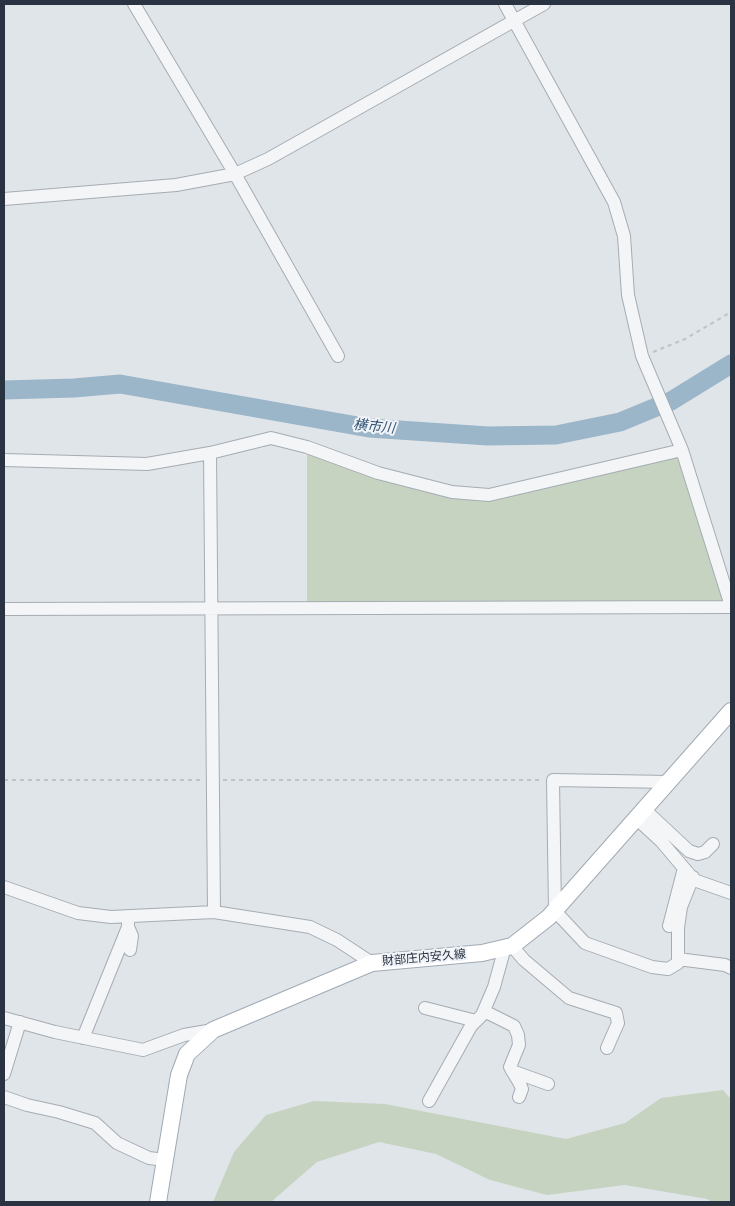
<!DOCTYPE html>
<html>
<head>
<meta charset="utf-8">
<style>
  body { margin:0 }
  #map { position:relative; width:735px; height:1206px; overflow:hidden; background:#e0e5e9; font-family:Arial,sans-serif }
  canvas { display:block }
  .frame { position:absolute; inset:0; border:5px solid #293341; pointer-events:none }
</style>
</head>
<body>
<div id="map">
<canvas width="735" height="1206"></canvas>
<div class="frame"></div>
</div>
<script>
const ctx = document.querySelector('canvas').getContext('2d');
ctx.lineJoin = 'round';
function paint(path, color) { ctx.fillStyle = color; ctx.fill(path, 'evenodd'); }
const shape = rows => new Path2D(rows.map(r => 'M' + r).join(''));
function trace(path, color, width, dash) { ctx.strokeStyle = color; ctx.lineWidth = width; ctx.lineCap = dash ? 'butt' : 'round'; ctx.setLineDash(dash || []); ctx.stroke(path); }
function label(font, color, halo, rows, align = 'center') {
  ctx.font = font + ' Arial,"Noto Sans JP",sans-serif'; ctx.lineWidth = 4; ctx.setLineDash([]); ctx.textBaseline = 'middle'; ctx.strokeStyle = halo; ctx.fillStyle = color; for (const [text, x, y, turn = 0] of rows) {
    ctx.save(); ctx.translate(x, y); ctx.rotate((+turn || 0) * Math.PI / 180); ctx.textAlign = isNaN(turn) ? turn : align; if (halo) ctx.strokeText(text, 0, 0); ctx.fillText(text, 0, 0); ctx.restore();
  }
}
const green = shape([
  [307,447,471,495,682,450,731,606,307,608],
  [723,1090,731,1099,731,1202,712,1202,707,1199,625,1185,547,1195,490,1180,436,1154,379,1142,317,1162,271,1202,213,1202,234,1152,266,1115,314,1101,385,1104,566,1139,625,1123,661,1098]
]);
const river = shape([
  [4,390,74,388,120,384,369,428,488,436,556,435,620,422,671,401,731,364]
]);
const path = shape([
  [653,352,685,339,731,312],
  [4,780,203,780],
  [223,780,543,780]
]);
const minor = shape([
  [134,4,235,174,338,356],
  [505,4,614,202,624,236,628,295,642,356,682,450,731,606],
  [4,199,176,185,235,174,268,159,544,4],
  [210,453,214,912],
  [4,460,147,464,210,453,271,438,307,447,378,473,452,492,489,495,682,450],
  [4,609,731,607],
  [669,782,553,780,555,911,585,943,652,967,668,969,678,963,678,928,681,907,693,877],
  [644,809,689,851,698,854,705,852,713,844],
  [636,818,661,841,694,880,731,893],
  [4,887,78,913,111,917,214,912,310,927,337,940,372,963],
  [669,926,684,868],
  [129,929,132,936,130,950],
  [512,946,524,960,569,998,616,1013,618,1023,607,1048],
  [678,959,725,965,731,968],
  [425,1008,476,1021],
  [484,1011,514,1026,518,1035,519,1045,510,1067,520,1084,522,1089,519,1097],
  [4,1018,55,1032,143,1050,184,1035,213,1030],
  [83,1038,128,927,128,916],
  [512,1071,548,1084],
  [4,1074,20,1022],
  [4,1097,27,1105,59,1112,95,1123,117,1143,149,1158,165,1160],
  [429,1101,471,1026,482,1015,494,987,505,947]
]);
const major = shape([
  [158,1202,179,1075,187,1054,213,1030,372,963,482,953,512,946,549,917,731,711]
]);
const streetNames = [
  ["財部庄内安久線",424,958,-5]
];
const waterNames = [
  ["横市川",374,427,6]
];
paint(green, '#c7d3c1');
trace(river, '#9bb5c9', 19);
trace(minor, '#a5acb3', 14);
trace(major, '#a0aab5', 18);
trace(path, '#bec3c8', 2, [4, 4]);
trace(minor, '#f3f5f7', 12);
trace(major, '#fff', 16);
label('12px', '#293341', '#f0f3f7', streetNames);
label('italic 14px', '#335575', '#f0f3f7', waterNames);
</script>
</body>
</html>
